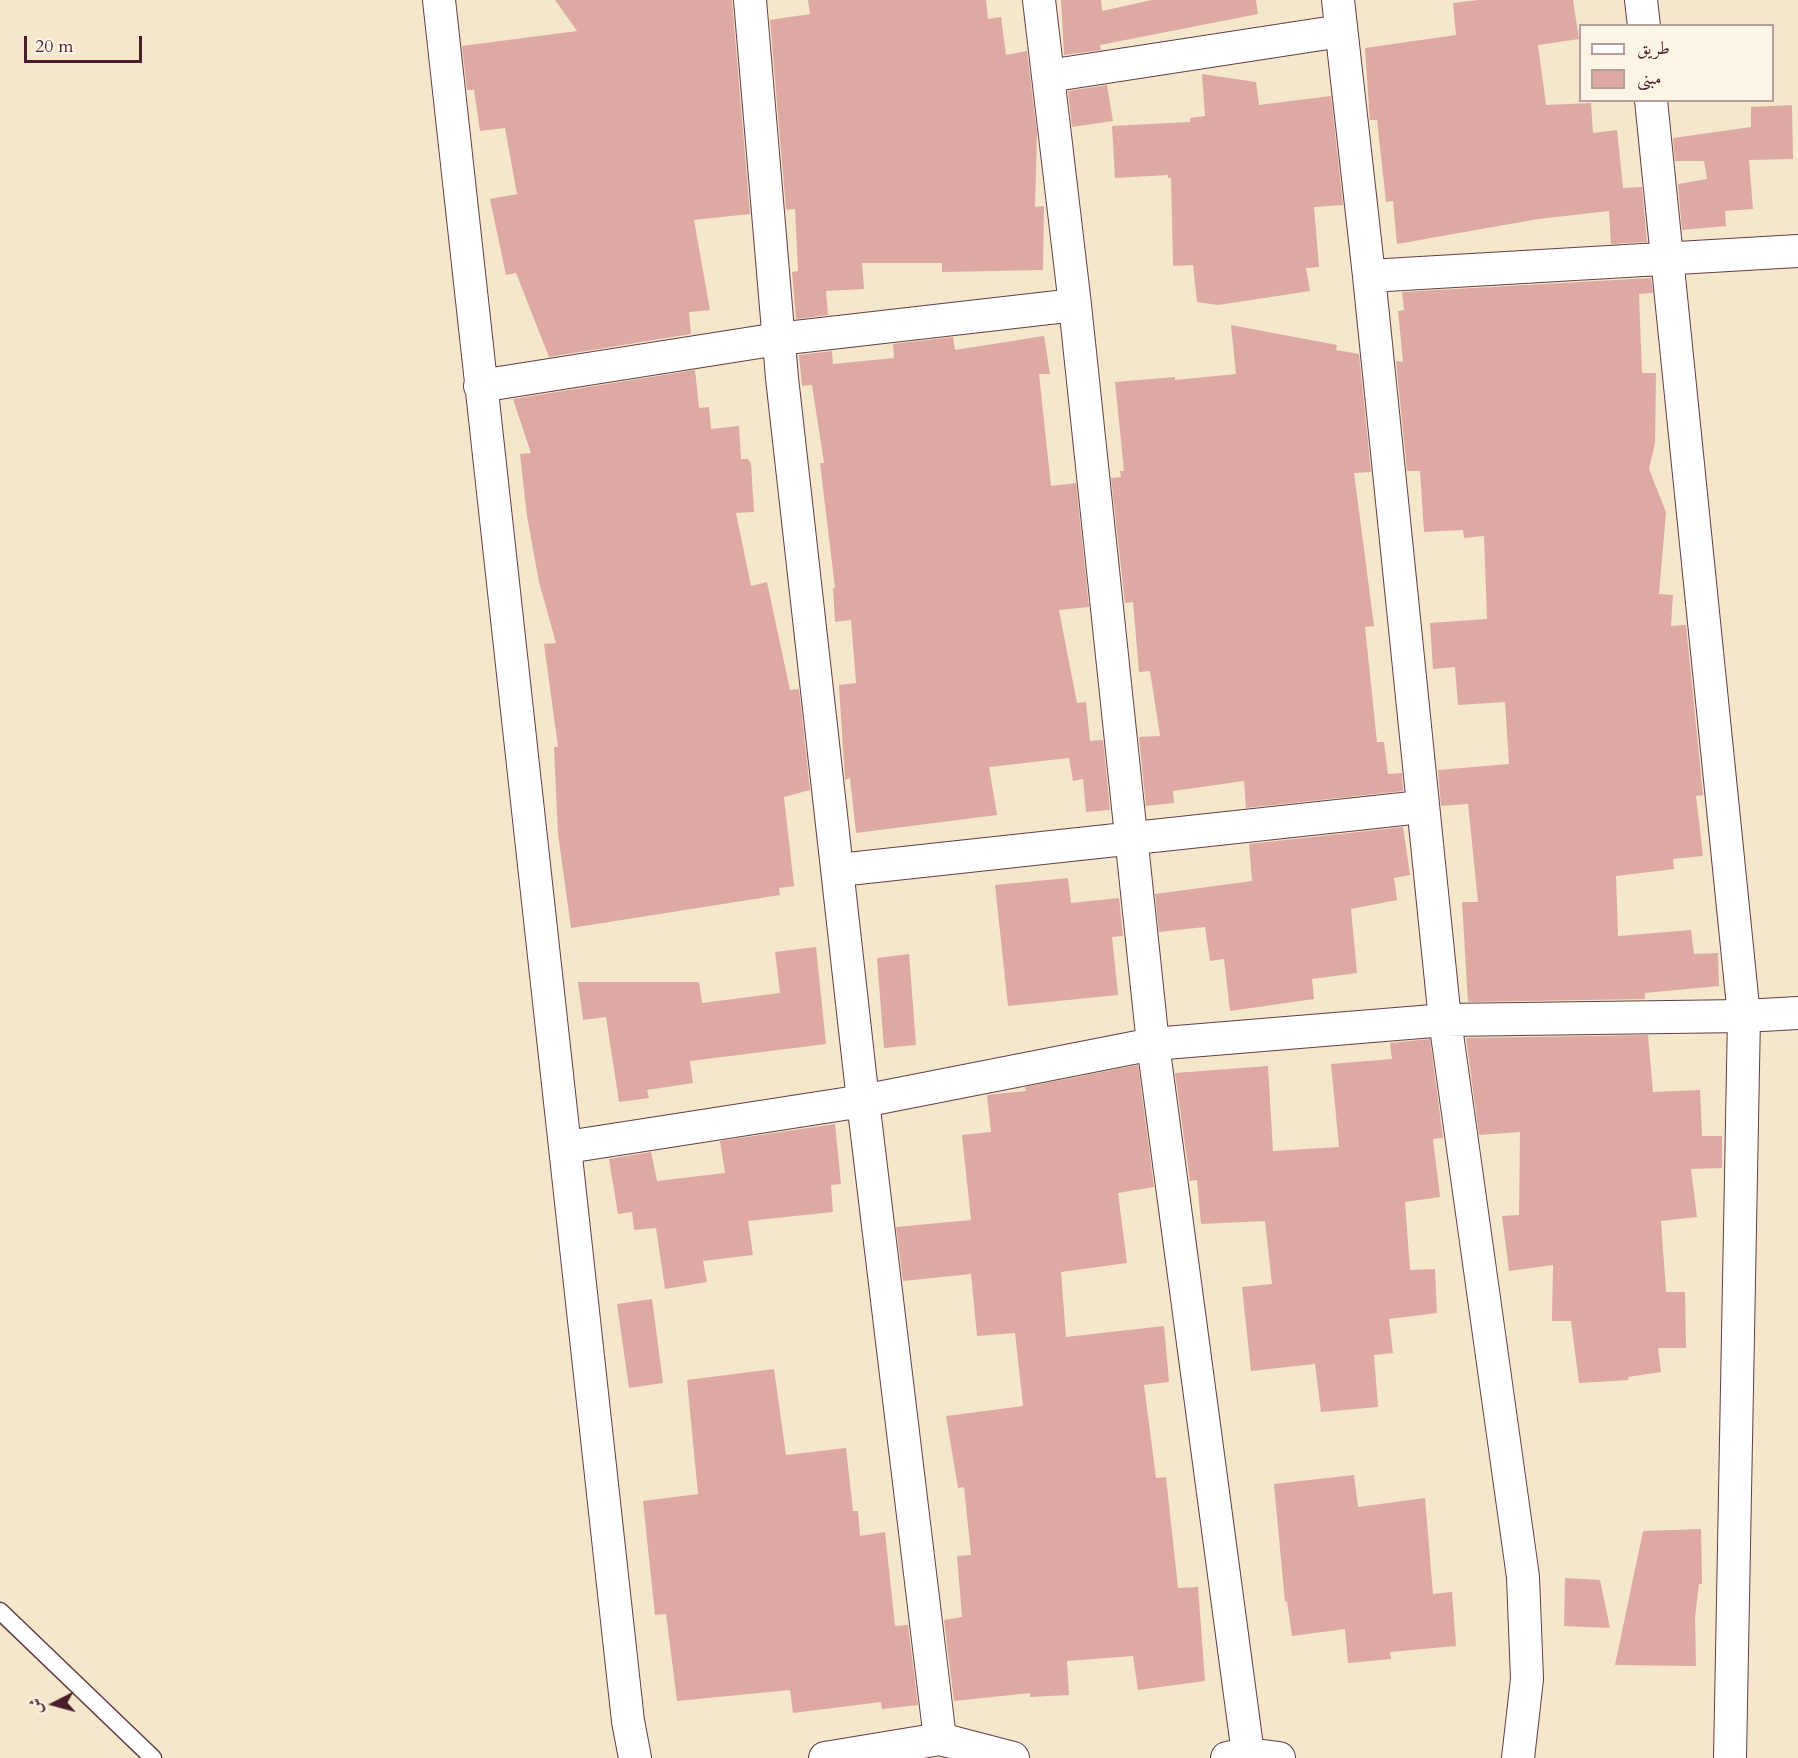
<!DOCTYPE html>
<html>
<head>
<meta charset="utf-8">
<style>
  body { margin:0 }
  #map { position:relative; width:1798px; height:1758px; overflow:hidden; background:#f4e7cc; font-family:Cardo,Amiri,serif }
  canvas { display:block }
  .legend { position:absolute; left:1579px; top:24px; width:195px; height:78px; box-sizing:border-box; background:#fcf5e5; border:2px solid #b59f9b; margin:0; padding:8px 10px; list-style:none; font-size:18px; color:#4a1f2b }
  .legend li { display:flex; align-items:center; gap:12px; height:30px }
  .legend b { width:30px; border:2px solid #b59f9b }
  .north { position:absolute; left:24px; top:1674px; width:60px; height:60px; -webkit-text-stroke:4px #fcf5e5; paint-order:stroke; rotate:264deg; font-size:16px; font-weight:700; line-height:24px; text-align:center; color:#4a1f2b }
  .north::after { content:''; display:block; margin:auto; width:21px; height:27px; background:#4a1f2b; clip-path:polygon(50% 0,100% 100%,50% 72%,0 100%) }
  .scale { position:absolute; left:24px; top:36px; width:118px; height:27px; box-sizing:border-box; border:3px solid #4a1f2b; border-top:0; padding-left:8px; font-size:18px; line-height:21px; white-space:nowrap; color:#4a1f2b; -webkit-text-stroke:4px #fcf5e5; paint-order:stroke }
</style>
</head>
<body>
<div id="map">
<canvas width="1798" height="1758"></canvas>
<ul class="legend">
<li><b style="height:8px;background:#fff"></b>طريق</li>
<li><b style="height:16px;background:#dea9a2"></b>مبنى</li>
</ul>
<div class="north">ش</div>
<div class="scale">20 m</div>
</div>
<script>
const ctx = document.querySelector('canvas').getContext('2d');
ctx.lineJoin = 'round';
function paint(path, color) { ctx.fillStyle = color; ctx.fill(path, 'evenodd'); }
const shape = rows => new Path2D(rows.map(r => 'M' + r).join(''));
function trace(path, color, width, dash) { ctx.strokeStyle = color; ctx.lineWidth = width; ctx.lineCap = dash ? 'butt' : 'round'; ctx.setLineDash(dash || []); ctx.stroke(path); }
const building = shape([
  [555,0,732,0,750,214,694,220,710,310,689,312,691,334,549,357,516,273,506,275,490,199,517,194,505,128,480,131,474,90,467,90,462,46,577,31],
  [808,0,986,0,988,19,1001,17,1006,55,1027,51,1037,133,1035,207,1044,206,1043,270,942,272,942,263,862,263,864,289,826,291,828,315,796,319,792,272,798,271,795,209,786,210,770,20,810,14],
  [1061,0,1101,0,1102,11,1152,0,1256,0,1258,14,1100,45,1101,50,1064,55],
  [1479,0,1573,0,1579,39,1538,45,1546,105,1591,103,1593,133,1617,130,1623,188,1642,187,1647,242,1611,244,1609,211,1538,219,1397,244,1393,201,1386,202,1377,120,1370,120,1370,123,1365,48,1456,35,1453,3],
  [1202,74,1256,82,1259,105,1331,96,1343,205,1314,207,1319,267,1306,268,1310,291,1218,305,1197,302,1193,265,1173,266,1171,178,1168,178,1168,175,1115,178,1112,126,1190,122,1190,118,1205,116],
  [1107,85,1113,121,1072,127,1068,91],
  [1792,105,1793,159,1749,160,1753,209,1725,211,1726,226,1682,230,1678,184,1707,179,1704,161,1675,161,1673,138,1751,127,1751,107],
  [1651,278,1653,293,1639,294,1642,373,1656,373,1655,443,1649,469,1666,512,1659,594,1673,595,1671,626,1686,625,1703,795,1696,796,1703,856,1673,859,1674,869,1616,876,1618,936,1691,930,1694,954,1718,953,1719,986,1645,993,1645,999,1468,1002,1462,902,1478,902,1468,804,1441,806,1438,770,1509,764,1505,702,1458,705,1455,667,1433,669,1430,623,1487,619,1484,536,1464,538,1463,530,1424,532,1420,471,1407,471,1396,361,1403,362,1398,311,1404,310,1402,292],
  [1231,325,1337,345,1336,350,1359,354,1371,472,1354,473,1374,626,1365,627,1377,742,1384,742,1388,774,1402,773,1403,791,1246,808,1244,781,1173,791,1174,803,1146,806,1139,737,1160,736,1150,671,1139,672,1133,602,1125,603,1111,478,1121,477,1120,471,1124,471,1115,382,1175,377,1175,380,1236,374],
  [1044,336,1050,374,1039,374,1051,486,1076,483,1089,607,1059,610,1077,703,1086,702,1090,741,1103,740,1110,810,1086,812,1083,779,1073,781,1069,758,989,767,997,815,856,833,850,778,845,780,839,685,856,683,851,620,835,622,833,588,835,588,820,463,824,463,812,385,802,386,799,355,832,351,833,364,894,358,893,344,953,337,955,350],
  [695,370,699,408,709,407,711,429,739,426,741,459,748,459,751,464,754,512,736,513,751,586,767,582,790,690,799,689,810,790,784,797,794,886,779,888,780,895,571,928,558,834,554,747,558,747,544,644,556,643,539,582,527,516,520,454,531,453,513,399],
  [1403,827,1410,875,1394,878,1397,900,1351,909,1357,973,1312,979,1314,999,1230,1011,1224,959,1210,961,1205,927,1159,932,1155,894,1252,881,1249,844],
  [1068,878,1071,903,1119,898,1123,936,1112,937,1118,995,1008,1006,995,885],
  [816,947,826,1044,690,1061,693,1083,647,1090,649,1098,619,1102,606,1017,583,1020,578,982,699,982,702,1003,780,993,775,952],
  [909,954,916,1045,884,1048,877,958],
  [1648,1035,1653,1092,1700,1090,1702,1136,1722,1136,1722,1168,1691,1169,1697,1217,1661,1221,1666,1292,1685,1292,1686,1348,1658,1348,1661,1372,1628,1377,1629,1380,1579,1383,1571,1321,1552,1321,1553,1265,1509,1271,1502,1216,1519,1215,1520,1132,1479,1135,1466,1038],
  [1430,1039,1443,1138,1433,1139,1440,1197,1405,1202,1410,1270,1435,1269,1437,1313,1389,1319,1393,1353,1374,1355,1378,1407,1321,1412,1315,1364,1251,1371,1242,1287,1272,1284,1265,1221,1201,1224,1197,1180,1190,1181,1175,1073,1268,1066,1273,1151,1339,1147,1331,1064,1392,1059,1390,1043],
  [1138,1065,1154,1187,1118,1193,1127,1263,1061,1272,1066,1337,1164,1326,1169,1382,1144,1385,1156,1478,1166,1477,1178,1588,1198,1587,1205,1681,1138,1690,1133,1656,1067,1661,1069,1695,1030,1697,1030,1693,954,1701,944,1620,962,1617,957,1556,971,1555,964,1487,958,1488,946,1416,1023,1406,1015,1333,977,1336,971,1274,903,1281,896,1227,971,1220,962,1135,991,1132,987,1095,1026,1091,1025,1087],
  [835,1124,841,1184,831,1185,833,1212,748,1221,753,1255,703,1261,707,1282,665,1289,656,1228,634,1230,632,1212,618,1214,609,1159,651,1152,657,1181,725,1173,720,1141],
  [652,1299,663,1383,629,1388,617,1304],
  [774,1369,786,1455,846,1448,853,1511,858,1511,860,1536,885,1532,895,1626,908,1625,918,1705,882,1709,881,1702,793,1713,790,1690,677,1701,666,1614,655,1615,643,1501,698,1494,687,1380],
  [1354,1475,1358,1507,1425,1498,1433,1594,1452,1592,1456,1646,1390,1652,1391,1659,1348,1663,1345,1629,1292,1636,1287,1601,1285,1602,1274,1484],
  [1701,1529,1702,1584,1699,1584,1695,1617,1696,1666,1615,1665,1643,1531],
  [1565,1578,1600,1580,1610,1628,1564,1626]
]);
const lane = shape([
  [0,1611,153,1758]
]);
const street = shape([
  [439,0,628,1721,635,1758],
  [750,0,782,378,863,1101,940,1739],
  [1039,0,1075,305,1153,1044,1248,1754],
  [1338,0,1369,276,1445,1020,1523,1577,1527,1679,1518,1758],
  [1641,0,1644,26],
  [1048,76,1341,31],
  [1651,100,1744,1016,1730,1758],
  [1369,276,1798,251],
  [480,386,778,339,1075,305],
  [839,870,1421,807],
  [567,1147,863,1101,1153,1044,1445,1020,1744,1016,1798,1013],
  [825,1758,940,1739,1013,1758],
  [1227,1758,1248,1754,1279,1758]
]);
paint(building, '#dea9a2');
trace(lane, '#643d43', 19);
trace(street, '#643d43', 34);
trace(lane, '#fff', 16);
trace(street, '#fff', 32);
</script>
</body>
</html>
